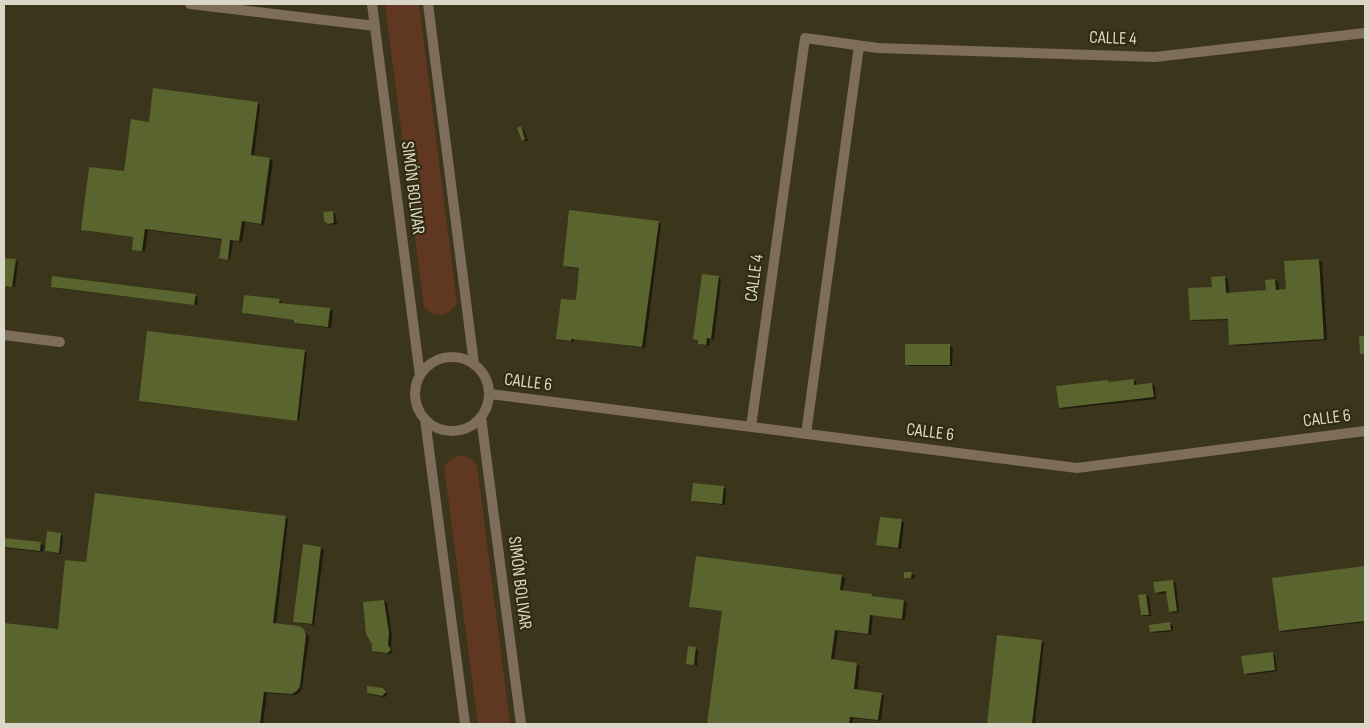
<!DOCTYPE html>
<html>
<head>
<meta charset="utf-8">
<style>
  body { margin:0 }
  #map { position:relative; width:1369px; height:728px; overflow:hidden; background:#3b351b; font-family:"Sofia Sans Condensed",sans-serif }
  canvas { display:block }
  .frame { position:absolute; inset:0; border:5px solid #dbd7c8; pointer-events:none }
</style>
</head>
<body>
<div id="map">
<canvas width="1369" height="728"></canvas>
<div class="frame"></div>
</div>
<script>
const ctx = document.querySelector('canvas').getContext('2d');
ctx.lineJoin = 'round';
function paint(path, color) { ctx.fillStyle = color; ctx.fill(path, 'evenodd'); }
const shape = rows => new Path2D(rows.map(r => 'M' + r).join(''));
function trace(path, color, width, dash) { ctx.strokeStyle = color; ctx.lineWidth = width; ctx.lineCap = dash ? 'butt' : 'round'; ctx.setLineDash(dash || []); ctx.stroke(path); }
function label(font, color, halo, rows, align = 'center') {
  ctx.font = font + ' "Sofia Sans Condensed",sans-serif'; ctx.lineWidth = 4.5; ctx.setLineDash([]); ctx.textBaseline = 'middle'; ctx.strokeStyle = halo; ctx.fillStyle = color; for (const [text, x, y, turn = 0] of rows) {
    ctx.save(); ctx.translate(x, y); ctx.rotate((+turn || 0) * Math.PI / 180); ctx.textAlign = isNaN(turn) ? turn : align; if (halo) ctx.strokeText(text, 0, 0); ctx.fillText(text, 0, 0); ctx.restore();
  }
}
const green = shape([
  [385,4,419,4,457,303,450,312,441,315,432,314,424,307],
  [457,456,468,457,474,461,477,465,510,724,478,724,444,467,450,460]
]);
const shadow = shape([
  [257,103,260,105,254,157,270,159,273,161,264,225,245,222,242,242,233,241,230,260,220,258,223,240,148,230,145,252,133,249,134,237,86,231,83,229,125,173,150,123],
  [521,128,524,130,528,141,526,141,523,140],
  [332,212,335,214,337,224,332,225,325,220],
  [658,222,661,224,645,348,574,339,574,342,560,340,557,339,577,302,580,269,567,267,564,265],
  [4,259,15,260,18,262,15,287,4,286],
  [1319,260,1322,262,1327,340,1234,346,1231,344,1229,320,1194,321,1191,319,1213,288,1212,278,1225,278,1228,279,1229,294,1267,292,1275,280,1278,282,1279,291,1287,291],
  [718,277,721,279,714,340,710,339,709,346,702,345,699,343,700,341,695,339],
  [52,286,195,295,198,297,197,305,55,288],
  [279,300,282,302,282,304,330,310,333,311,331,328,298,324,295,322,295,320,246,314,243,312],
  [950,346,953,347,952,366,909,366,906,364],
  [304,351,307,353,299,421,143,402,140,400],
  [1134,380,1136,382,1137,386,1152,384,1155,386,1156,399,1063,409,1060,408,1108,381,1111,383],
  [723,487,726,489,725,505,696,502,693,501],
  [285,517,288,519,276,624,302,629,308,635,309,638,302,688,300,692,295,695,267,693,263,724,4,724,4,624,59,631,87,563],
  [901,521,904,522,901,549,881,546,878,544],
  [60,534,63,536,61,554,49,552,46,551],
  [4,540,41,544,44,545,43,552,4,548],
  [304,546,321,548,324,550,314,625,298,623,295,621],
  [1365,567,1365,622,1283,632,1280,631,1273,579],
  [905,573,915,575,914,579,905,577],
  [842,576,845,578,843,591,872,595,875,597,904,601,907,603,905,620,873,615,871,635,838,631,834,661,857,664,860,666,857,691,881,694,884,696,881,721,853,718,852,724,708,724,723,611,694,608,691,606],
  [1173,581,1176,583,1179,612,1173,613,1170,611,1168,593,1159,594,1156,592],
  [1146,595,1149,597,1151,616,1145,616,1142,615],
  [384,601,387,603,392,636,391,648,393,652,390,654,376,652,373,650],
  [1170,624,1173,625,1173,631,1154,633,1151,631],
  [998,636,1041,641,1044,643,1035,724,988,724],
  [695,648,698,650,697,666,687,663],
  [1272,653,1275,655,1277,671,1248,675,1245,673],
  [382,689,388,694,385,697,371,695,368,693]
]);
const building = shape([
  [153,88,258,102,251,155,270,158,261,224,242,221,239,241,230,240,228,260,219,258,222,239,145,229,142,251,132,250,133,237,81,230,89,167,124,171,131,119,149,122],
  [521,126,525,139,522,141,517,128],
  [569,210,659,221,642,347,571,339,571,341,556,339,561,299,576,300,579,268,563,266],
  [333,211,334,223,328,224,324,221,323,212],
  [4,258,16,259,12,287,4,286],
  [1319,259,1324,339,1229,345,1228,319,1190,320,1188,288,1212,287,1211,277,1225,276,1226,293,1266,290,1265,280,1275,279,1276,290,1286,289,1284,261],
  [702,274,719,276,711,339,707,338,706,345,698,344,698,340,693,339],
  [52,276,196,294,194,305,51,287],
  [244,295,280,299,279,303,330,308,328,327,294,323,294,320,242,313],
  [147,331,305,350,297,421,139,401],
  [1359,336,1365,336,1365,354,1360,354],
  [905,344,950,344,950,365,905,365],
  [1134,379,1134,385,1152,383,1154,397,1059,408,1056,386,1108,380,1109,382],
  [693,483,724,486,722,504,691,501],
  [95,493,286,516,273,623,299,626,304,629,306,635,300,686,298,690,292,694,264,692,260,724,4,724,4,623,58,629,65,560,86,562],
  [880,517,902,519,898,548,876,545],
  [47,531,61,533,59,553,45,551],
  [4,538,41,542,40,551,4,547],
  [303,544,321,547,312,624,293,622],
  [696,556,842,575,840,590,872,594,872,596,904,600,902,619,870,615,868,634,835,630,831,659,857,663,854,689,882,693,878,720,850,717,849,724,707,724,722,611,689,607],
  [1365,566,1365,621,1279,631,1272,578],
  [904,572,912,572,911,578,904,578],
  [1173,580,1177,611,1169,612,1166,591,1155,593,1153,582],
  [1146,594,1149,615,1141,615,1138,595],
  [384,600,389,633,388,645,391,650,387,653,372,651,372,644,366,634,363,602],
  [1170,622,1171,630,1150,632,1149,625],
  [997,635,1042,640,1032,724,987,724],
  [688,646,696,647,694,665,686,664],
  [1273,652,1275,670,1244,674,1241,656],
  [367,686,383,688,386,692,382,696,367,693]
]);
const minor = shape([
  [190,4,375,26],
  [372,4,420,376],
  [428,4,474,364],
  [4,335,60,342],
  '415 394a37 37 0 1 1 74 0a37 37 0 1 1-74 0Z',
  [490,394,1077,468,1365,431],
  [481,417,521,724],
  [425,419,465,724],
  [751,427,805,38,878,48,1155,57,1365,33],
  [806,434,859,46]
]);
const streetNames = [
  ["CALLE 4",1113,39,2],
  ["SIMÓN BOLIVAR",412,188,83],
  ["CALLE 4",755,278,-82],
  ["CALLE 6",528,383,7],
  ["CALLE 6",1327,419,-7],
  ["CALLE 6",930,433,7],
  ["SIMÓN BOLIVAR",519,583,83]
];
paint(green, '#603721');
paint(shadow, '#0007');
paint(building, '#59642e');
trace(minor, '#7e6d5a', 10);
label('18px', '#dbd7c8', '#312b11', streetNames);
</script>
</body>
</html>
